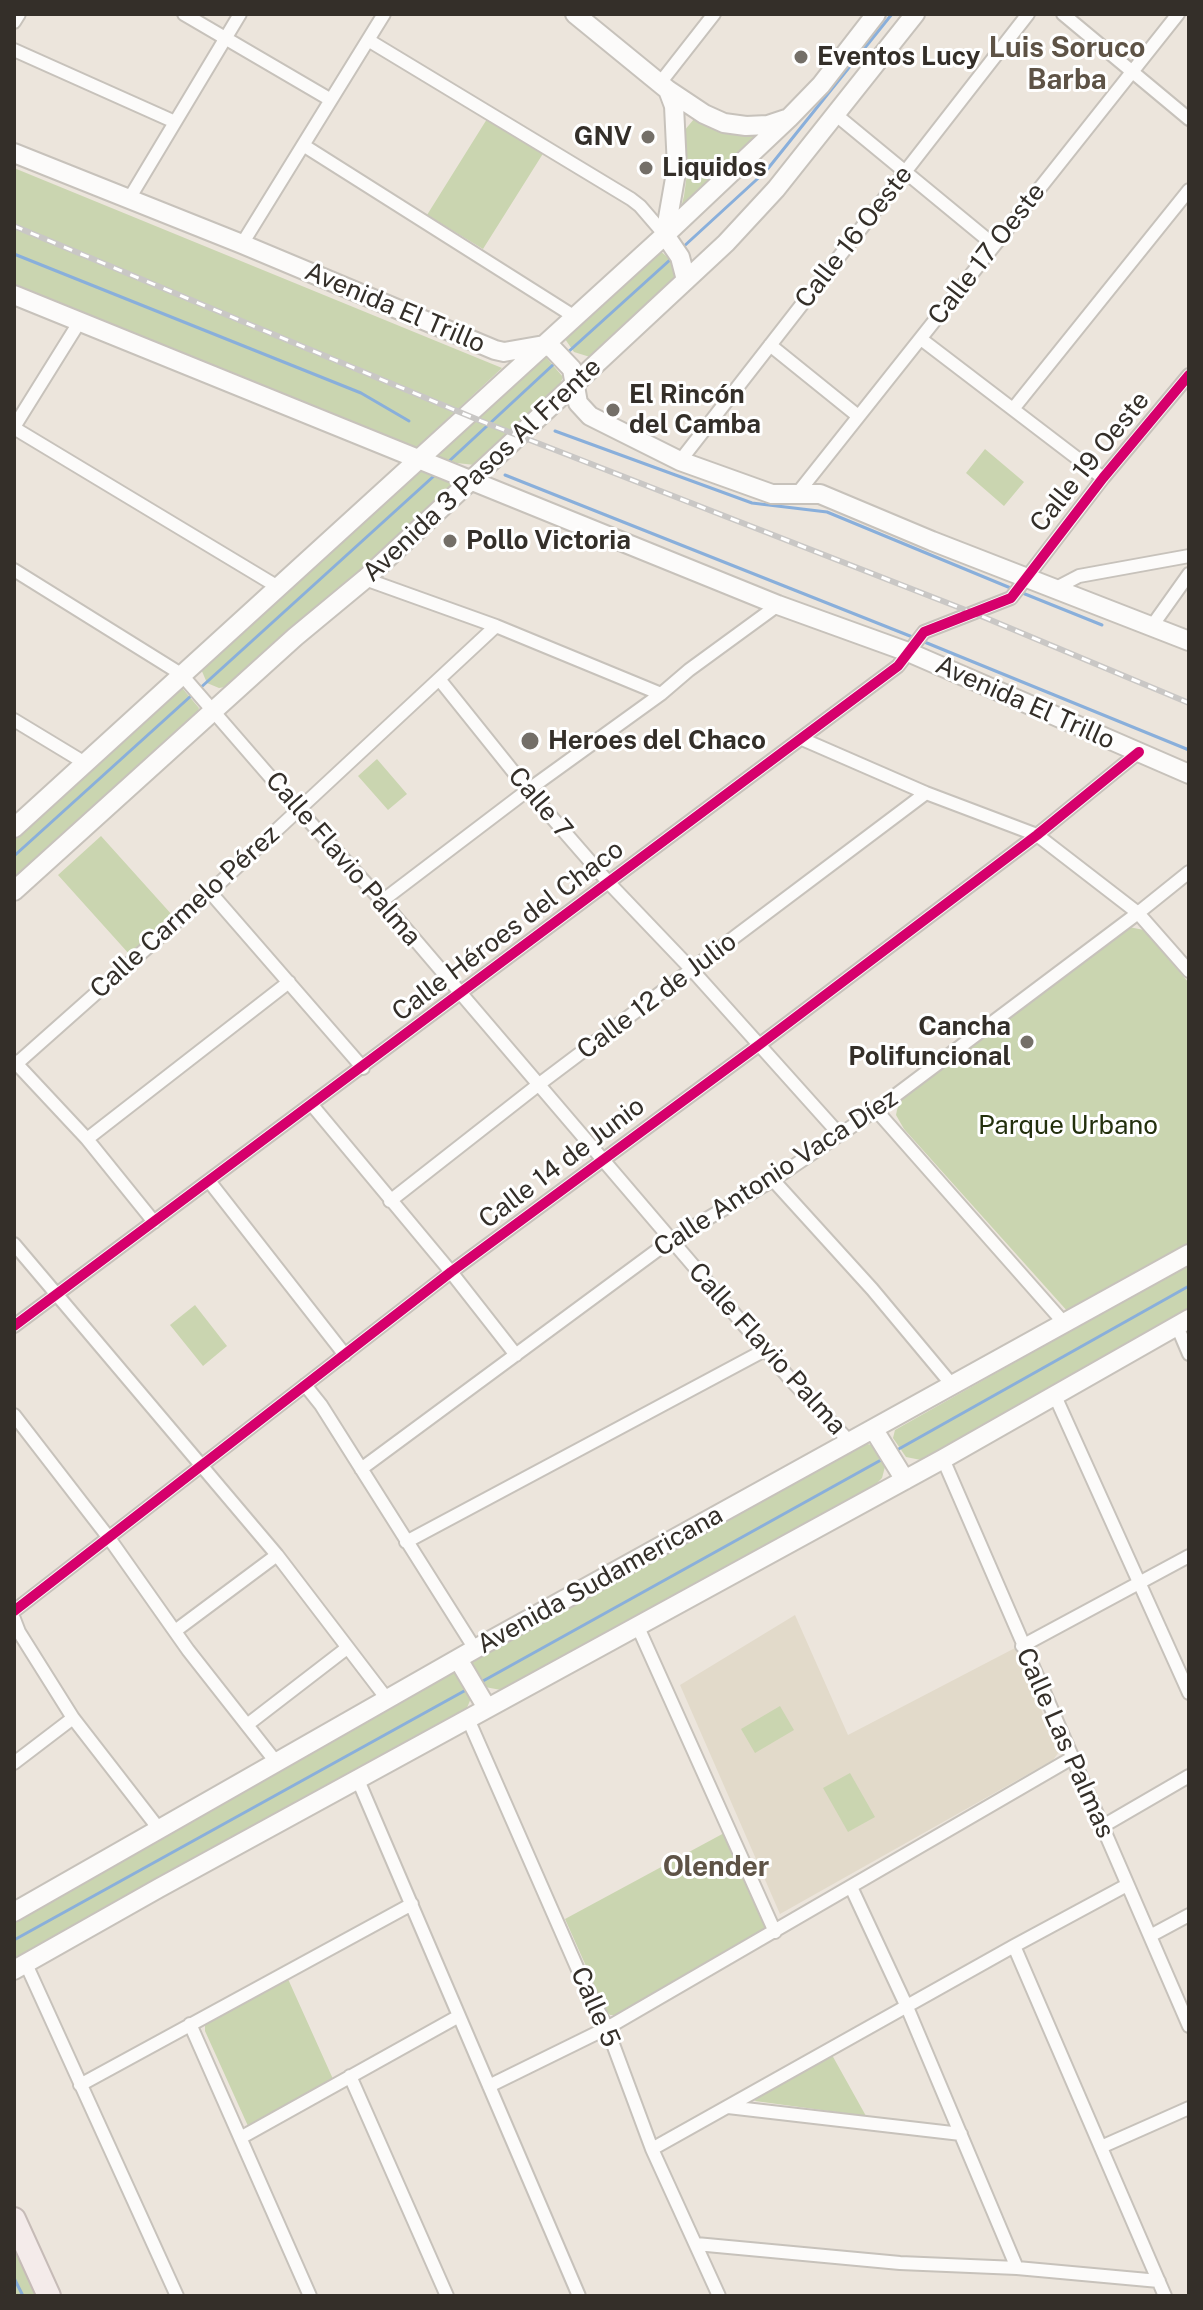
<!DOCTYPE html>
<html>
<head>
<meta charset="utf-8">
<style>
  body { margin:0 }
  #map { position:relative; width:1203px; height:2310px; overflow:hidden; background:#ece5dc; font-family:"Public Sans",sans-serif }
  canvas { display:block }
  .frame { position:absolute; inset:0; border:16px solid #342f29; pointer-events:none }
</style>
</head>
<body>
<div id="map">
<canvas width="1203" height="2310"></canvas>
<div class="frame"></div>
</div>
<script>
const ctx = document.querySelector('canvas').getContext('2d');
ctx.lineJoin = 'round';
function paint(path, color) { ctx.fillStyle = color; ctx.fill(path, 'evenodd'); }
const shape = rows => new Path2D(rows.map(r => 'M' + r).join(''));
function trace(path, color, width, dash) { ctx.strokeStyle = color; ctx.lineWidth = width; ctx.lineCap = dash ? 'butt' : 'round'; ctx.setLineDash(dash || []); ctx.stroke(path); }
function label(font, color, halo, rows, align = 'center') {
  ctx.font = font + ' "Public Sans",sans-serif'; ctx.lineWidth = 6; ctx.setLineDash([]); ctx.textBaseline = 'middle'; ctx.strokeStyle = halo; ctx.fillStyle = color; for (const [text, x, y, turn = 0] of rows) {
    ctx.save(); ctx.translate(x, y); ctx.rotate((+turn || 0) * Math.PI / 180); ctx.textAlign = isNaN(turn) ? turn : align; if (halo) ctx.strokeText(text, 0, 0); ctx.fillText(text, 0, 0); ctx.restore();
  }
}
const education = shape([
  [795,1615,848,1735,1015,1648,1059,1752,1053,1760,780,1914,680,1685]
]);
const green = shape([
  [487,119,544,152,483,249,427,215],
  [694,119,768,129,680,211,684,196,688,166,684,131],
  [14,168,502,368,414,450,14,284],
  [658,249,672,261,677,278,590,357,574,352,565,339,565,333],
  [544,355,563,377,556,394,475,465,447,462,431,456],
  [985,449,1024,482,1004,506,966,473],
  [417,470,456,484,231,686,219,688,207,683,201,669],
  [178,683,199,708,196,717,14,882,14,834],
  [377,759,407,794,388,810,358,776],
  [101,836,173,916,130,955,58,875],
  [1129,927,1144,930,1189,983,1189,1249,1069,1313,904,1129,896,1115,897,1110,900,1101],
  [1189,1264,1189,1308,929,1457,921,1460,906,1457,893,1438,895,1430],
  [195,1305,227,1346,203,1366,170,1325],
  [861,1443,879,1446,886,1463,882,1478,875,1485,501,1690,485,1687,476,1674,471,1663,476,1656],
  [451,1669,459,1671,472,1696,466,1710,14,1960,14,1918],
  [780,1706,794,1730,755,1753,741,1729],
  [850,1773,875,1817,848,1832,823,1788],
  [726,1832,767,1922,765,1928,761,1933,618,2015,610,2015,606,2011,565,1919],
  [288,1979,333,2079,248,2126,205,2031,205,2025],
  [832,2055,866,2116,755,2101,756,2099],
  [14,2230,41,2296,14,2296]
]);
const stream = shape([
  [682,248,766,171,892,14],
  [14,254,361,393,409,421],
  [567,353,671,259],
  [555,431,752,503,827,512,1013,589],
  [446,464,555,363],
  [505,475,915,638],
  [1020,592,1102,625],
  [922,641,1189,750],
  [198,690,435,475],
  [14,856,192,695],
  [897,1450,1189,1286],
  [483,1681,881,1460],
  [14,1940,466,1690],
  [14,2278,23,2296]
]);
const street = shape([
  [184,14,331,100],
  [1063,14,1189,119],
  [14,22,19,14],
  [368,40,631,199,640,206,665,235],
  [14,50,175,122],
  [660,83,714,14],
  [835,114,994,245],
  [303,145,575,317],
  [129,199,240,14],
  [242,244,384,14],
  [921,339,1103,478],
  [770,345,858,416],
  [1013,409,1189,190],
  [14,427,80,321],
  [14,428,278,587],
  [680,461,1028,14],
  [797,494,1178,14],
  [14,570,181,674,298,809,382,901,791,1380,850,1442],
  [365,579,496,626,661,694],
  [1056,588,1079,576,1189,556],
  [1152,626,1189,574],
  [439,679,528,790,608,882,693,971,840,1135],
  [14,720,85,763],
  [802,739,926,793,1037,835,1138,913,1189,971],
  [210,892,363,1068],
  [382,901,528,790,661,694,689,670,778,605],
  [14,1061,87,1139,154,1222],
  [14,1066,210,892,496,626],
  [312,1105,451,1272,516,1355],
  [876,1110,1065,1324],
  [87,1139,289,982],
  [773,1180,872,1289,953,1386],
  [209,1181,345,1355],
  [390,1201,538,1085,926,793],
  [14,1244,277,1555,387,1699],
  [14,1326,898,666,924,632,1011,598,1103,478,1189,375],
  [1177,1326,1189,1354],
  [305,1385,321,1405,475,1649],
  [1055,1396,1189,1693],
  [14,1415,109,1538,188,1650,276,1762],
  [943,1459,1189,2026],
  [361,1469,671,1240,773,1180,876,1110,1138,913,1189,872],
  [406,1542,765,1350],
  [14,1611,451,1272,759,1045,1037,835,1139,752],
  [14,1619,19,1632,73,1718,159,1829],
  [637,1625,775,1932],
  [175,1631,277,1555],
  [1022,1646,1189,1556],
  [468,1719,579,1972,607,2028,652,2149,719,2296],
  [247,1725,347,1648],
  [14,1763,73,1718],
  [358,1780,579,2296],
  [1103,1826,1189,1776],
  [851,1887,907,2007,1017,2268],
  [1150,1936,1189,1915],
  [1014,1946,1165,2296],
  [26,1964,177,2296],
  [190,2024,310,2296],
  [350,2076,447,2296],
  [80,2085,412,1904],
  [489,2086,607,2028,1072,1758],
  [728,2107,961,2134],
  [242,2137,459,2016],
  [1101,2147,1189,2108],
  [652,2149,1014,1946,1127,1885],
  [696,2244,900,2263,1017,2268,1159,2281]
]);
const secondary = shape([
  [575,14,668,90,704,114,724,123,746,126,768,125,786,119],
  [668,90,674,106,677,167,665,235,680,257,686,280],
  [14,153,242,244,495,350,504,352,544,345,552,348,572,369,578,403,590,416,680,461,772,494,820,494,932,541,1189,641],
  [14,295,778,605,908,652,1189,774],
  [14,828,665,235,789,118,821,85,876,14],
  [14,891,295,637,365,579,726,243,776,189,915,14],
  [874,1430,905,1480],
  [458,1659,487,1708],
  [14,1912,475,1649,1189,1254],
  [14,1970,159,1888,943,1459,1189,1319]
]);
const highway = shape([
  [14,2219,49,2296]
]);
const rail = shape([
  [14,226,481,421,981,616,1189,703]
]);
const cycleway = shape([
  [14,1326,898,666,924,632,1011,598,1103,478,1189,375],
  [14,1611,451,1272,759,1045,1037,835,1139,752]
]);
const markers = [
  [801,57,8,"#746f68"],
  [648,137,8,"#746f68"],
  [646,168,8,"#746f68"],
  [613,410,8,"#746f68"],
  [450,541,8,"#746f68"],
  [530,741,10,"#746f68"],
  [1027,1042,8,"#746f68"]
];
const poiNames = [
  ["Eventos Lucy",817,57],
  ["GNV",632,137,"right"],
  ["Liquidos",662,168],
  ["El Rincón",629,395],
  ["del Camba",629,425],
  ["Pollo Victoria",466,541],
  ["Heroes del Chaco",548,741],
  ["Cancha",1011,1027,"right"],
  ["Polifuncional",1011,1057,"right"]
];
const streetNames = [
  ["Calle 16 Oeste",854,237,-52],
  ["Calle 17 Oeste",987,254,-52],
  ["Avenida El Trillo",395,308,23],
  ["Calle 19 Oeste",1090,462,-51],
  ["Avenida 3 Pasos Al Frente",482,470,-43],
  ["Avenida El Trillo",1025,703,24],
  ["Calle 7",540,803,50],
  ["Calle Flavio Palma",343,859,49],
  ["Calle Carmelo Pérez",185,912,-42],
  ["Calle Héroes del Chaco",508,931,-37],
  ["Calle 12 de Julio",657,996,-37],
  ["Calle 14 de Junio",562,1163,-37],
  ["Calle Antonio Vaca Díez",776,1173,-33],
  ["Calle Flavio Palma",767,1349,48],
  ["Avenida Sudamericana",600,1580,-29],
  ["Calle Las Palmas",1065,1743,66],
  ["Calle 5",595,2007,66]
];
const parkNames = [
  ["Parque Urbano",1068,1126]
];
const neighbourhoodNames = [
  ["Luis Soruco",1067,48],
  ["Barba",1067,80],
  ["Olender",716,1867]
];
paint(education, '#e2daca');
paint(green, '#cad5b0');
trace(stream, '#89afdb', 3);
trace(street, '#c7c2bb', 16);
trace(secondary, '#c7c2bb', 22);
trace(highway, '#c6bbb7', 26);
trace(street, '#fcfbfa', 12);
trace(secondary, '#fcfbfa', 18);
trace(highway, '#f4ebea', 22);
trace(rail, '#c9c7c5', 6);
trace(rail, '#fff', 3, [9]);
trace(cycleway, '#d6006c', 10);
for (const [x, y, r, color] of markers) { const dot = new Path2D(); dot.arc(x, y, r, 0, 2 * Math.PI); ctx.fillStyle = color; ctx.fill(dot); trace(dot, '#fff', 3); }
label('bold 26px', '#342f29', '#fff', poiNames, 'left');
label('26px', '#342f29', '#fff', streetNames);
label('26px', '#23300d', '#fff', parkNames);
label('bold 28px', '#5e5346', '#fff', neighbourhoodNames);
</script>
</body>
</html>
